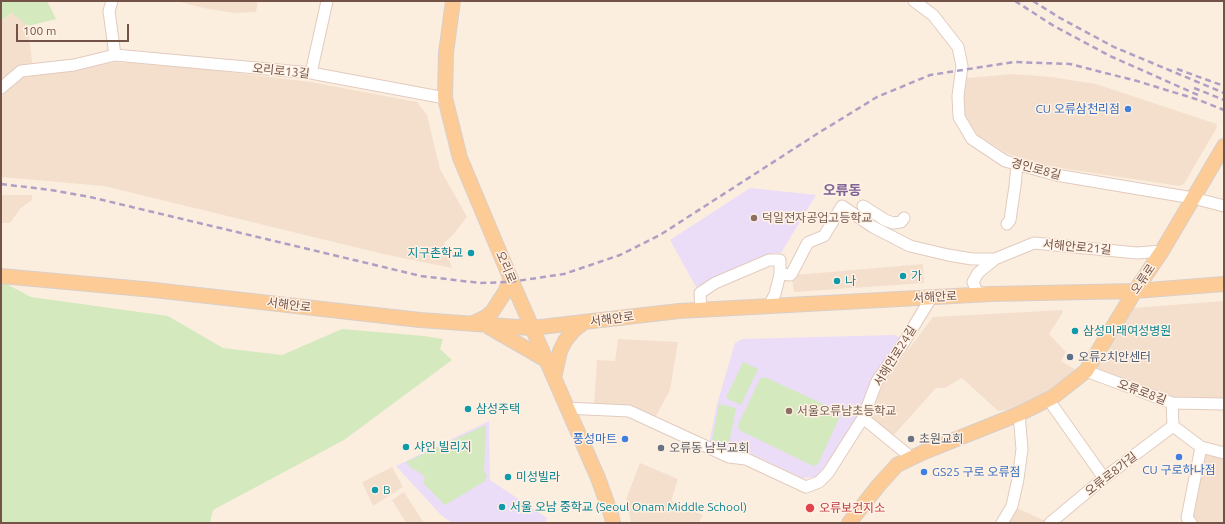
<!DOCTYPE html>
<html>
<head>
<meta charset="utf-8">
<style>
  body { margin:0 }
  #map { position:relative; width:1225px; height:524px; overflow:hidden; background:#fceedf; font-family:Ubuntu,sans-serif }
  canvas { display:block }
  .frame { position:absolute; inset:0; border:2px solid #735247; pointer-events:none }
  .scale { position:absolute; left:16px; top:24px; width:113px; height:18px; box-sizing:border-box; border:2px solid #735247; border-top:0; padding-left:5px; font-size:12px; line-height:14px; white-space:nowrap; color:#735247; -webkit-text-stroke:3px #fff2e5; paint-order:stroke }
</style>
</head>
<body>
<div id="map">
<canvas width="1225" height="524"></canvas>
<div class="frame"></div>
<div class="scale">100 m</div>
</div>
<script>
const ctx = document.querySelector('canvas').getContext('2d');
ctx.lineJoin = 'round';
function paint(path, color) { ctx.fillStyle = color; ctx.fill(path, 'evenodd'); }
const shape = rows => new Path2D(rows.map(r => 'M' + r).join(''));
function trace(path, color, width, dash) { ctx.strokeStyle = color; ctx.lineWidth = width; ctx.lineCap = dash ? 'butt' : 'round'; ctx.setLineDash(dash || []); ctx.stroke(path); }
function label(font, color, halo, rows, align = 'center') {
  ctx.font = font + ' Ubuntu,"Noto Sans KR",sans-serif'; ctx.lineWidth = 3; ctx.setLineDash([]); ctx.textBaseline = 'middle'; ctx.strokeStyle = halo; ctx.fillStyle = color; for (const [text, x, y, turn = 0] of rows) {
    ctx.save(); ctx.translate(x, y); ctx.rotate((+turn || 0) * Math.PI / 180); ctx.textAlign = isNaN(turn) ? turn : align; if (halo) ctx.strokeText(text, 0, 0); ctx.fillText(text, 0, 0); ctx.restore();
  }
}
const residential = shape([
  [176,1,258,1,256,12,235,13,203,8],
  [13,13,28,26,33,70,1,88,1,21],
  [115,62,179,66,311,82,417,102,427,115,440,169,467,217,452,236,444,243,452,268,383,254,104,186,1,177,1,96,28,73],
  [1013,74,1052,77,1096,84,1217,124,1216,129,1184,184,1179,186,1060,168,1034,163,1006,153,978,135,964,117,962,100,967,78],
  [1,195,32,195,32,200,20,209,10,223,1,223],
  [923,264,924,283,794,292,792,278,795,275],
  [1224,301,1224,398,1177,399,1168,397,1097,370,1095,366,1133,308],
  [1063,310,1063,312,1049,334,1066,352,1061,361,1076,370,1050,392,1020,408,998,411,962,378,945,388,936,388,893,436,867,415,886,379,933,317],
  [618,339,678,342,670,390,655,418,594,404,597,360,615,361],
  [1201,447,1224,453,1224,523,1191,523],
  [640,463,678,479,671,501,703,515,699,523,631,523,626,499],
  [392,467,403,487,373,506,362,482],
  [404,492,424,523,406,523,392,500],
  [1012,506,1050,523,1002,523]
]);
const education = shape([
  [750,188,816,195,781,253,773,253,696,287,670,240],
  [895,335,900,338,859,417,817,477,802,478,747,452,731,449,709,443,717,404,735,343,742,339],
  [489,421,490,480,547,518,545,523,452,523,441,515,396,466]
]);
const green = shape([
  [1,1,45,1,48,3,56,19,28,26,12,13,1,21],
  [1,281,31,297,168,316,223,348,282,355,342,329,424,336,443,339,440,349,452,360,344,440,213,510,210,523,1,523],
  [743,362,758,369,741,405,726,398],
  [765,377,838,411,840,416,818,464,813,466,739,430,738,425,760,379],
  [719,404,736,408,729,444,712,440],
  [486,425,484,472,487,475,485,481,445,505,423,483,425,477,415,469,413,470,406,462]
]);
const minor = shape([
  [112,1,109,11,115,55],
  [914,1,933,15,958,47,962,66,958,96,959,117,972,139,1005,161,1056,175,1193,198,1224,206],
  [311,73,327,1],
  [1,88,21,71,74,65,115,55,311,73,445,98],
  [863,206,885,220,893,223,901,222,904,218],
  [1007,224,1010,220,1015,186,1017,164],
  [995,259,1034,243,1137,253,1162,251],
  [769,306,775,294,780,274,790,275,792,273,807,244,809,242,824,236,842,206,873,227,910,246,948,255,972,259,995,259,978,273,973,282,977,292,988,294],
  [701,310,700,293,715,283,769,260,780,260,780,274],
  [1086,371,1172,403,1224,404],
  [1048,399,1104,478],
  [1172,403,1173,426,1201,447,1224,453],
  [566,408,629,411,729,457,746,459,806,487,819,482,828,473,863,418,877,381,901,347,931,298],
  [863,418,912,458],
  [1002,523,1012,506,1018,479,1022,449,1019,414],
  [1050,523,1104,478,1173,426],
  [1191,523,1187,518,1201,447]
]);
const major = shape([
  [453,1,446,53,445,98,460,158,512,282,598,478,611,514,613,523],
  [1,276,154,290,420,320,532,328,679,311,991,294,1135,291,1224,284],
  [472,324,486,317,492,312,505,292,511,279],
  [489,327,546,360],
  [554,378,560,351,565,341,573,331,584,322],
  [849,523,878,486,897,465,924,452,1019,414,1053,397,1086,371,1135,291,1162,251,1224,146]
]);
const rail = shape([
  [1015,1,1054,26,1110,56,1198,95],
  [1033,1,1060,18,1114,47,1224,93],
  [1177,69,1224,86],
  [1194,88,1224,100],
  [1,184,51,190,90,197,421,276,480,283,510,282,564,274,620,255,660,235,820,132,877,97,930,75,1014,62,1070,64,1137,81,1199,100,1224,110]
]);
const markers = [
  [1128,109,4,"#3f7fe0"],
  [754,218,4,"#8d6e63"],
  [471,253,4,"#0f9aa8"],
  [903,276,4,"#0f9aa8"],
  [837,281,4,"#0f9aa8"],
  [1075,331,4,"#0f9aa8"],
  [1070,357,4,"#5c6f8a"],
  [468,409,4,"#0f9aa8"],
  [789,411,4,"#8d6e63"],
  [625,439,4,"#3f7fe0"],
  [911,439,4,"#6b7280"],
  [406,447,4,"#0f9aa8"],
  [661,448,4,"#6b7280"],
  [1179,457,4,"#3f7fe0"],
  [924,472,4,"#3f7fe0"],
  [508,477,4,"#0f9aa8"],
  [375,490,4,"#0f9aa8"],
  [502,507,4,"#0f9aa8"],
  [810,508,5,"#e0444e"]
];
const streetNames = [
  ["오리로13길",281,71,6],
  ["경인로8길",1036,169,15],
  ["서해안로21길",1077,247,5],
  ["오리로",506,267,67],
  ["오류로",1143,279,-56],
  ["서해안로",935,297,-3],
  ["서해안로",289,305,7],
  ["서해안로",612,319,-7],
  ["서해안로24길",895,356,-58],
  ["오류로8길",1142,392,20],
  ["오류로8가길",1111,474,-38]
];
const shopNames = [
  ["CU 오류삼천리점",1120,109],
  ["풍성마트",617,439],
  ["CU 구로하나점",1179,470,"center"],
  ["GS25 구로 오류점",932,472,"left"]
];
const educationNames = [
  ["덕일전자공업고등학교",762,218],
  ["서울오류남초등학교",797,411]
];
const cultureNames = [
  ["지구촌학교",463,253,"right"],
  ["가",911,276],
  ["나",845,281],
  ["삼성미래여성병원",1083,331],
  ["삼성주택",476,409],
  ["샤인 빌리지",414,447],
  ["미성빌라",516,477],
  ["B",383,490],
  ["서울 오남 중학교 (Seoul Onam Middle School)",510,507]
];
const serviceNames = [
  ["오류2치안센터",1078,357]
];
const worshipNames = [
  ["초원교회",919,439],
  ["오류동 남부교회",669,448]
];
const healthNames = [
  ["오류보건지소",819,508]
];
const quarterNames = [
  ["오류동",842,190]
];
paint(residential, '#f4dfcd');
paint(education, '#ebdcf8');
paint(green, '#d4e9be');
trace(minor, '#e2cbbe', 13);
trace(major, '#d8cfcb', 16);
trace(minor, '#fff', 11);
trace(major, '#fdcb96', 14);
trace(rail, '#af9fc5', 2.5, [6, 4]);
for (const [x, y, r, color] of markers) { const dot = new Path2D(); dot.arc(x, y, r, 0, 2 * Math.PI); ctx.fillStyle = color; ctx.fill(dot); trace(dot, '#fff2e5', 1.5); }
label('12px', '#735247', '#fff2e5', streetNames);
label('12px', '#366cbe', '#fff2e5', shopNames, 'right');
label('12px', '#785e54', '#fff2e5', educationNames, 'left');
label('12px', '#0d838f', '#fff2e5', cultureNames, 'left');
label('12px', '#4e5e75', '#fff2e5', serviceNames, 'left');
label('12px', '#5b616d', '#fff2e5', worshipNames, 'left');
label('12px', '#be3a42', '#fff2e5', healthNames, 'left');
label('bold 14px', '#7f6296', '#fff2e5', quarterNames);
</script>
</body>
</html>
